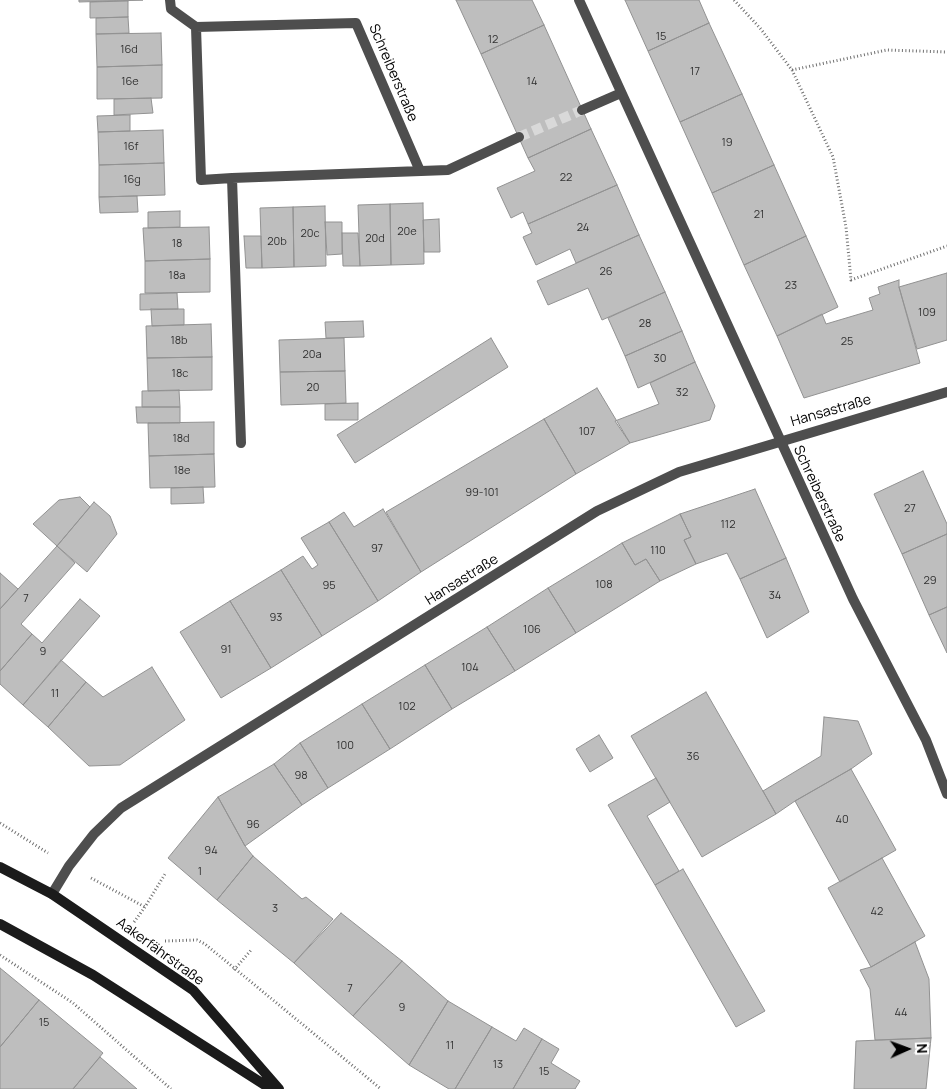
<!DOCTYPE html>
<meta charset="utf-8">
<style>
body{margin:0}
#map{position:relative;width:947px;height:1089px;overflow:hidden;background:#fff;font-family:Manrope,sans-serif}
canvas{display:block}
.north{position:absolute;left:882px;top:1024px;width:50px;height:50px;-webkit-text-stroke:4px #fff;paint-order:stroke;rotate:88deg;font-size:14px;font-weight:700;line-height:20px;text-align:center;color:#000}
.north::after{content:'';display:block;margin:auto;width:18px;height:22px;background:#000;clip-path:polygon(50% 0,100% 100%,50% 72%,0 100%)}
</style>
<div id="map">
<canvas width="947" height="1089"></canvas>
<div class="north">N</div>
</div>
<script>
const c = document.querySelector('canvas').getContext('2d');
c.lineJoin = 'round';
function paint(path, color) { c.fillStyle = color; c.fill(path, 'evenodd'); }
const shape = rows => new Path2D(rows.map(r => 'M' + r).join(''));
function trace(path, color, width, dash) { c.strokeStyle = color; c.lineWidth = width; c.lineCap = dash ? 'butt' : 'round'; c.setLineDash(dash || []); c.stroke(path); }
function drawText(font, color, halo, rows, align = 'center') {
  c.font = font + ' Manrope,sans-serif'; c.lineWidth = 4.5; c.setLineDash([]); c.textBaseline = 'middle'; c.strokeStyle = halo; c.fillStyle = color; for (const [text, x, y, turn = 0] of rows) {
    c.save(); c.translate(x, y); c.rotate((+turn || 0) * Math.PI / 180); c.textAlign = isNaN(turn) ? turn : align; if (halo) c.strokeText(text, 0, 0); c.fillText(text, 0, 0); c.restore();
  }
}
const building = shape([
 [79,0,143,0,79,2,79,0],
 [456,0,532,0,544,25,481,54,456,0],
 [625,0,699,0,709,23,648,51,625,0],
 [128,1,128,17,90,18,90,2,128,1],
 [128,17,129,33,96,34,96,18,128,17],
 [709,23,742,94,680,122,648,51,709,23],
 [544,25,591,129,528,158,481,54,544,25],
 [161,33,162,65,97,67,96,34,161,33],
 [162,65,162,98,97,99,97,67,162,65],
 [742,94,774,165,712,193,680,122,742,94],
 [151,98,153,113,114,115,114,99,151,98],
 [130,115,130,131,98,132,97,116,130,115],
 [591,129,617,185,528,224,523,212,511,218,497,188,535,171,528,158,591,129],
 [163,130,164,163,99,165,98,132,163,130],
 [164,163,165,195,99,197,99,165,164,163],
 [774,165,806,236,744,265,712,193,774,165],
 [617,185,639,235,576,263,570,249,536,265,523,237,532,233,528,224,617,185],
 [137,196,138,212,100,213,99,197,137,196],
 [423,203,424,264,391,265,390,204,423,203],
 [390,204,391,265,360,266,358,205,390,204],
 [325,206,326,266,294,267,293,207,325,206],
 [293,207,294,267,262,268,260,208,293,207],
 [180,211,180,227,148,228,148,212,180,211],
 [439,219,440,252,424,252,423,220,439,219],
 [325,222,342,222,342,254,327,255,325,222],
 [209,227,210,259,145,261,143,228,209,227],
 [342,233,358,233,360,266,343,266,342,233],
 [639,235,665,292,602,320,588,288,548,305,537,281,639,235],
 [244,236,261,236,262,268,246,268,244,236],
 [806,236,838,307,777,336,744,265,806,236],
 [210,259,210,292,145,293,145,261,210,259],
 [947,273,947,340,917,349,899,287,947,273],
 [899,280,899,287,920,363,804,398,777,336,822,314,826,324,873,310,869,298,880,294,878,287,899,280],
 [665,292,682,331,625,356,608,318,665,292],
 [177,293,178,309,140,310,140,294,177,293],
 [151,309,184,309,184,325,152,326,151,309],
 [363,321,364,337,326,338,325,322,363,321],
 [211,324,212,357,147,358,146,326,211,324],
 [682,331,695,362,638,388,625,356,682,331],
 [344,338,345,371,280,372,279,340,344,338],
 [491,338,508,367,355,463,337,435,491,338],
 [212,357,212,390,148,391,147,358,212,357],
 [695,362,715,406,710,420,630,443,615,421,659,404,650,383,695,362],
 [345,371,346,403,281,405,280,372,345,371],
 [597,388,630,443,576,474,544,419,597,388],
 [179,390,180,407,142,407,142,391,179,390],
 [358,403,358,420,325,420,325,404,358,403],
 [136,407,180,407,180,423,137,423,136,407],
 [544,419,576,474,421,572,386,512,544,419],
 [214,422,214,454,149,456,148,423,214,422],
 [214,454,215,487,150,488,149,456,214,454],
 [923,471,947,524,947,534,902,554,874,494,923,471],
 [203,487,204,503,171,504,171,488,203,487],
 [755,489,786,558,740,579,727,553,696,564,684,540,691,537,680,514,755,489],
 [80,497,90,507,57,546,33,524,59,500,80,497],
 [94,502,110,516,117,534,87,572,57,546,94,502],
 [383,509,421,572,378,601,329,522,344,512,354,527,383,509],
 [680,514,691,537,684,540,696,564,660,581,646,559,635,565,622,543,680,514],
 [329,522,378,601,322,636,281,570,303,556,312,569,318,565,301,538,329,522],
 [947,534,947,607,929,615,902,554,947,534],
 [622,543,635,565,646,559,660,581,576,633,548,588,622,543],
 [57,546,75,563,21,624,32,634,0,671,0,609,57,546],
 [786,558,809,612,767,638,740,579,786,558],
 [281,570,322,636,271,668,230,601,281,570],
 [0,573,18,589,0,609,0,573],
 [548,588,576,633,515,671,487,627,548,588],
 [80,599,100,616,23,705,0,684,0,671,32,634,42,643,80,599],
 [230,601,271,668,221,698,180,632,230,601],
 [947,607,947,653,929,615,947,607],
 [487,627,515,671,452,709,425,665,487,627],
 [61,660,86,682,48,727,23,705,61,660],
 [425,665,452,709,390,749,362,704,425,665],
 [152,667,185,720,120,765,89,766,48,727,86,682,103,697,152,667],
 [706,692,776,814,702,857,631,736,706,692],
 [362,704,390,749,328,788,300,743,362,704],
 [824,717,858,721,872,754,851,769,795,801,776,814,763,791,821,756,824,717],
 [599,735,613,758,590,772,576,749,599,735],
 [300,743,328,788,302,805,274,764,300,743],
 [274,764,302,805,245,846,218,797,274,764],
 [851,769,896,850,840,882,795,801,851,769],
 [656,778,670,802,647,816,679,871,655,885,608,805,656,778],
 [218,797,245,846,253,856,217,900,168,858,218,797],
 [253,856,302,899,306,897,333,919,294,963,217,900,253,856],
 [882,858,925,936,871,967,828,888,882,858],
 [683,869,765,1011,736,1027,655,885,683,869],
 [341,913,402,961,353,1016,294,963,341,913],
 [915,942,929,979,931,1038,875,1040,870,989,860,970,871,967,915,942],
 [402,961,448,1001,409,1065,353,1016,402,961],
 [0,968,39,1000,0,1047,0,968],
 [39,1000,103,1053,73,1089,0,1089,0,1047,39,1000],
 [448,1001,492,1027,455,1089,449,1089,409,1065,448,1001],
 [492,1027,516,1041,524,1028,542,1039,513,1089,455,1089,492,1027],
 [931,1038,926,1089,854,1089,856,1041,931,1038],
 [542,1039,559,1049,551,1063,580,1081,575,1089,513,1089,542,1039],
 [100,1057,137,1089,73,1089,100,1057]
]);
paint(building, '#bebebe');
trace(building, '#929292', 1);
trace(shape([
 [519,137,582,110]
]), '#d9d9d9', 10, [10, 5]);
trace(shape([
 [734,0,760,28,792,70,833,157,846,227,851,280,947,246],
 [792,70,887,50,947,52],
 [0,823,48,853],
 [91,878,145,907],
 [134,922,145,907,165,874],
 [165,941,197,940,205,944,381,1089],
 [0,955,73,1003,171,1089],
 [234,970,252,949]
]), '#707070', 3, [1, 2.5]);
trace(shape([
 [170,0,171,9,196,27,356,23,420,171],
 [579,0,853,599,926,740,947,794],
 [196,27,201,180,232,178],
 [582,110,621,93],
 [241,443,232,178,448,170,519,137],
 [52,894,69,866,94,834,121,808,597,511,679,472,947,392]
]), '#4e4e4e', 10);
trace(shape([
 [0,867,52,894,193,990,279,1089],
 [0,924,93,975,271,1089]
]), '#1b1b1b', 10);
drawText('11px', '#303030', null, [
 ["15",661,37],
 ["12",493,40],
 ["16d",129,50],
 ["17",695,72],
 ["16e",130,82],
 ["14",532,82],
 ["19",727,143],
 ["16f",131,147],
 ["22",566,178],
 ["16g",132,180],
 ["21",759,215],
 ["24",583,228],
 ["20e",407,232],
 ["20c",310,234],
 ["20d",375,239],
 ["20b",277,242],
 ["18",177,244],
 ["26",606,272],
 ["18a",177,276],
 ["23",791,286],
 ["109",927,313],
 ["28",645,324],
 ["18b",179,341],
 ["25",847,342],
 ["20a",312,355],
 ["30",660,359],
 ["18c",180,374],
 ["20",313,388],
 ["32",682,393],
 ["107",587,432],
 ["18d",181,439],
 ["18e",182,471],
 ["99-101",482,493],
 ["27",910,509],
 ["112",728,525],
 ["97",377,549],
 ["110",658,551],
 ["29",930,581],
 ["108",604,585],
 ["95",329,586],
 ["34",775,596],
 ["7",26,599],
 ["93",276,618],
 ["106",532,630],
 ["91",226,650],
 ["9",43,652],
 ["104",470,668],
 ["11",55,694],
 ["102",407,707],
 ["100",345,746],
 ["36",693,757],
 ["98",301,776],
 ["40",842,820],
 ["96",253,825],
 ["94",211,851],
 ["1",200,872],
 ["3",275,909],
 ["42",877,912],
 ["7",350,989],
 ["9",402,1008],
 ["44",901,1013],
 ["15",44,1023],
 ["11",450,1046],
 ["13",498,1065],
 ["15",544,1072]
]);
drawText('14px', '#000', '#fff', [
 ["Schreiberstraße",393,73,67],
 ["Hansastraße",831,411,-16],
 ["Schreiberstraße",819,494,65],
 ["Hansastraße",462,580,-32],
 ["Aakerfährstraße",160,952,36]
]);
</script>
